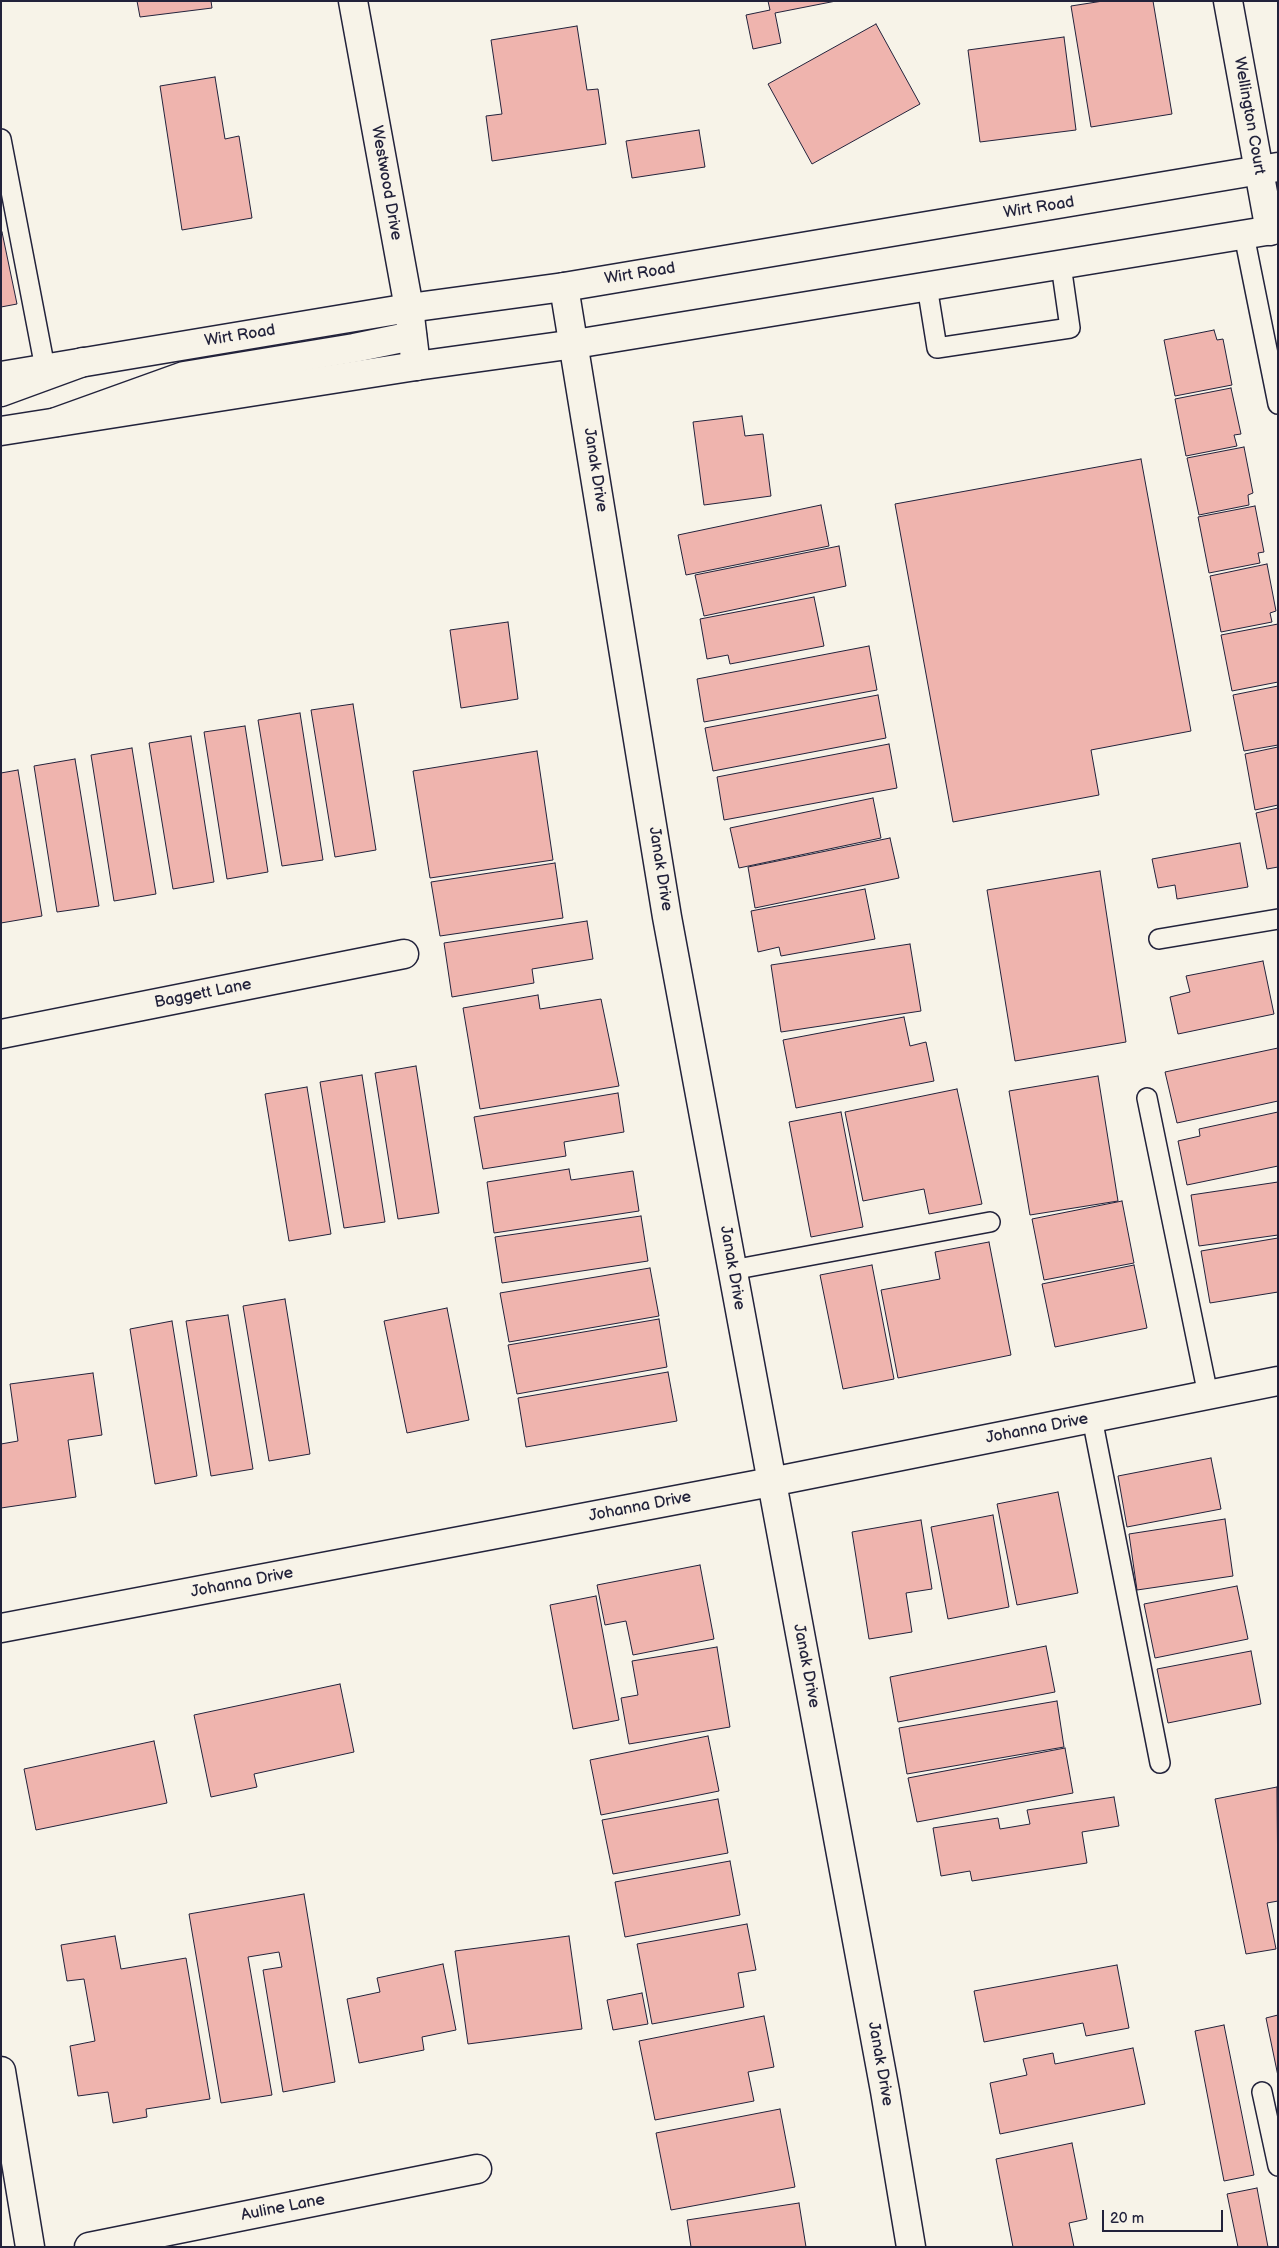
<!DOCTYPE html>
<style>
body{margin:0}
#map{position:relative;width:1279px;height:2248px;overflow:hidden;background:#f7f3e8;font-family:"Balsamiq Sans",sans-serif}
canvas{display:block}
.frame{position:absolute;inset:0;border:2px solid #22223b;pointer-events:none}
.scale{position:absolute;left:1102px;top:2210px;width:121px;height:22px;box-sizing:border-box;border:2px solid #22223b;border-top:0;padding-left:6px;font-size:15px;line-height:18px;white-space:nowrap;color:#22223b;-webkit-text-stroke:4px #f7f3e8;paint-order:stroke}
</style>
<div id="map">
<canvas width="1279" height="2248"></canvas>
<div class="frame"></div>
<div class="scale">20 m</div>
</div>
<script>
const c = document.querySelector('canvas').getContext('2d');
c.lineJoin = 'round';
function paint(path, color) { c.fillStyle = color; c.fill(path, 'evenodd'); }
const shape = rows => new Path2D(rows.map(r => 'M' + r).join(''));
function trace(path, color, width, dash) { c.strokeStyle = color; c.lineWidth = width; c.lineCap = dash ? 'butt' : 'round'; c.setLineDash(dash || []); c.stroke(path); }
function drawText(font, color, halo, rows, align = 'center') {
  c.font = font + ' "Balsamiq Sans",sans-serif'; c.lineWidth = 5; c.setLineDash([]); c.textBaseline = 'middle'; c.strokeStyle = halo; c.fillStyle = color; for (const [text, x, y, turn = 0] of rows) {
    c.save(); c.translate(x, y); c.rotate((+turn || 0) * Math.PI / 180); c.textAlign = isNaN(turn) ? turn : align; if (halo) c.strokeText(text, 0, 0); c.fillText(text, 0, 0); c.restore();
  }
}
const building = shape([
 [137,1,211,1,212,8,140,17,137,1],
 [768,1,836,1,775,13,781,43,753,49,746,15,770,10,768,1],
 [1103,1,1153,1,1172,114,1091,127,1071,6,1103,1],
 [876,24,920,104,812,164,768,84,876,24],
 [577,26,587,90,598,89,606,144,492,161,486,116,502,114,491,40,577,26],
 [1064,37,1076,130,980,142,968,50,1064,37],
 [215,77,225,139,239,136,252,218,182,230,160,86,215,77],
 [699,130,705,167,632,178,626,141,699,130],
 [2,232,17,304,1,307,1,232,2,232],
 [1214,330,1217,340,1223,339,1232,385,1175,396,1164,340,1214,330],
 [1231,388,1241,434,1234,435,1237,446,1186,456,1175,399,1231,388],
 [742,416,745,436,763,434,771,496,704,505,693,422,742,416],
 [1244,447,1253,493,1248,495,1249,505,1199,515,1187,458,1244,447],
 [1141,459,1191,731,1091,750,1099,795,953,822,895,504,1141,459],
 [821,505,829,546,686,575,678,535,821,505],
 [1255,506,1264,552,1258,553,1260,563,1209,573,1198,517,1255,506],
 [839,546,846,586,704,616,695,575,839,546],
 [1267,564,1276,611,1270,613,1272,622,1221,632,1210,576,1267,564],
 [814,597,824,646,730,664,728,655,707,659,700,619,814,597],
 [508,622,518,699,461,708,450,630,508,622],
 [1278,624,1278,682,1232,691,1221,635,1278,624],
 [869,646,877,690,704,722,697,679,869,646],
 [1278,686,1278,745,1244,751,1233,695,1278,686],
 [878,695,886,738,713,771,705,728,878,695],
 [353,704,376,850,335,857,311,710,353,704],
 [300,713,323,860,282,866,258,720,300,713],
 [245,726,268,872,227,879,204,732,245,726],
 [191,736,214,882,173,889,149,743,191,736],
 [889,744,897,788,724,820,717,777,889,744],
 [1278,747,1278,805,1255,810,1245,754,1278,747],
 [132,748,156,894,114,901,91,755,132,748],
 [537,751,553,860,430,878,413,771,537,751],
 [75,759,99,906,57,912,34,766,75,759],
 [18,770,42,916,1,923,1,773,18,770],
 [873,798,881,838,739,868,730,828,873,798],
 [1278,808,1278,867,1267,869,1256,813,1278,808],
 [890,838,899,878,755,908,748,867,890,838],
 [1240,843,1248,887,1177,899,1175,885,1158,888,1152,859,1240,843],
 [555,863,563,918,440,936,431,882,555,863],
 [1100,871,1126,1042,1015,1061,987,890,1100,871],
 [865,889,875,939,781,956,779,947,758,952,751,911,865,889],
 [587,921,593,959,532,969,534,983,452,997,444,943,587,921],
 [910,944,921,1011,781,1032,771,965,910,944],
 [1263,961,1274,1014,1178,1034,1170,997,1190,992,1186,976,1263,961],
 [538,995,540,1009,601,999,619,1086,480,1109,463,1008,538,995],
 [904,1017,910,1046,926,1042,934,1081,796,1108,783,1040,904,1017],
 [1278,1048,1278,1101,1177,1123,1165,1072,1278,1048],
 [416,1066,439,1213,398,1219,375,1073,416,1066],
 [362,1075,385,1222,344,1228,320,1082,362,1075],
 [1098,1076,1118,1201,1030,1215,1009,1091,1098,1076],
 [307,1087,331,1234,289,1241,265,1094,307,1087],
 [957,1089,982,1204,929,1214,924,1189,863,1201,845,1112,957,1089],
 [618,1093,624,1132,564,1142,566,1156,483,1169,474,1117,618,1093],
 [841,1112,863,1227,811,1237,789,1122,841,1112],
 [1278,1112,1278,1166,1187,1185,1178,1141,1200,1136,1199,1129,1278,1112],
 [569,1169,571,1180,633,1171,639,1211,494,1233,487,1182,569,1169],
 [1278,1182,1278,1235,1199,1246,1191,1195,1278,1182],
 [1122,1201,1134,1263,1044,1280,1032,1219,1122,1201],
 [641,1216,648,1261,502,1283,495,1237,641,1216],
 [1278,1238,1278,1292,1210,1303,1201,1251,1278,1238],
 [989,1242,1011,1355,898,1378,881,1290,940,1279,935,1252,989,1242],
 [872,1265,894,1379,843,1389,820,1275,872,1265],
 [1134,1265,1147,1328,1055,1347,1042,1284,1134,1265],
 [650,1268,659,1316,509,1342,500,1293,650,1268],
 [285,1299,310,1454,269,1461,243,1306,285,1299],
 [447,1308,469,1420,407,1433,384,1321,447,1308],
 [228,1315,253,1469,211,1476,186,1321,228,1315],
 [659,1319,667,1367,517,1394,508,1345,659,1319],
 [172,1321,197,1476,155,1484,130,1329,172,1321],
 [668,1372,677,1421,526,1447,518,1398,668,1372],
 [93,1373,102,1435,68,1440,76,1497,1,1508,1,1444,18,1441,10,1384,93,1373],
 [1211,1458,1221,1509,1127,1527,1118,1476,1211,1458],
 [1058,1492,1078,1593,1017,1605,997,1504,1058,1492],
 [993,1515,1009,1607,948,1619,931,1527,993,1515],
 [1225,1519,1233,1576,1137,1590,1129,1534,1225,1519],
 [921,1520,932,1589,906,1593,912,1632,869,1639,852,1532,921,1520],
 [700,1565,714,1639,633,1655,626,1621,605,1625,597,1585,700,1565],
 [1237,1586,1248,1639,1155,1658,1144,1604,1237,1586],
 [596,1596,619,1720,573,1729,550,1605,596,1596],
 [1046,1646,1055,1692,898,1722,890,1677,1046,1646],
 [717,1647,730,1727,629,1744,621,1698,638,1695,632,1661,717,1647],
 [1251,1651,1261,1704,1168,1723,1157,1669,1251,1651],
 [340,1684,354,1752,254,1774,257,1787,211,1797,194,1715,340,1684],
 [1057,1701,1064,1747,907,1774,899,1728,1057,1701],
 [708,1736,719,1791,601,1815,590,1760,708,1736],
 [154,1741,167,1803,36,1830,24,1769,154,1741],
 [1065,1748,1073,1793,917,1822,908,1778,1065,1748],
 [1277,1787,1278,1901,1267,1903,1276,1949,1246,1954,1215,1799,1277,1787],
 [1114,1797,1119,1826,1082,1832,1087,1863,972,1881,970,1871,941,1876,933,1828,998,1818,1000,1829,1030,1824,1027,1810,1114,1797],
 [718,1799,728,1853,613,1874,602,1820,718,1799],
 [730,1861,740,1915,625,1937,615,1882,730,1861],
 [304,1894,335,2082,283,2092,263,1970,282,1967,279,1952,248,1957,272,2095,221,2103,189,1914,304,1894],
 [747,1924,756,1970,738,1973,744,2007,652,2024,637,1944,747,1924],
 [115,1936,121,1969,186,1958,210,2099,146,2109,147,2117,113,2123,108,2092,78,2096,70,2046,95,2041,84,1979,67,1981,61,1945,115,1936],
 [569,1936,582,2029,468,2044,455,1951,569,1936],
 [443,1964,456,2030,422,2037,424,2050,359,2063,347,1999,380,1992,377,1978,443,1964],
 [1117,1965,1129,2028,1086,2036,1083,2023,984,2042,974,1991,1117,1965],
 [642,1993,648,2024,613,2030,607,2000,642,1993],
 [1278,2015,1278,2076,1266,2018,1278,2015],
 [764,2016,774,2067,748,2072,754,2101,655,2120,639,2041,764,2016],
 [1224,2025,1254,2175,1224,2181,1195,2031,1224,2025],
 [1133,2048,1145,2104,1000,2134,990,2083,1027,2075,1023,2059,1053,2053,1055,2064,1133,2048],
 [780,2109,795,2187,671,2210,656,2133,780,2109],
 [1072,2143,1087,2219,1069,2223,1074,2247,1013,2247,996,2159,1072,2143],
 [1257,2188,1268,2247,1238,2247,1227,2194,1257,2188],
 [799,2203,806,2247,691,2247,687,2220,799,2203]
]);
paint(building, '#efb4ae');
trace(building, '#22223b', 1);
const lane = shape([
 [1,139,45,368],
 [1244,235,1278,404],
 [927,286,937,348,1070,328,1061,265],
 [1159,939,1278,919],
 [1147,1098,1208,1395],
 [732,1270,990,1222],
 [1092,1418,1160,1763],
 [1262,2092,1278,2166]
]);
const street = shape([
 [353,1,409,308,416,366],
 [1228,1,1270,231],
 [564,287,667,917,885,2091,911,2247],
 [1,1034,404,954],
 [1,1628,771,1482,1278,1381],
 [1,2071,30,2247],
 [89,2247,477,2169]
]);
const secondary = shape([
 [1,376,409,308,564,287,1278,167],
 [1,431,416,366,575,344,1278,229]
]);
const primary = shape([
 [1,392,83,362],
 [56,422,184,376,354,348,412,336]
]);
trace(lane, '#22223b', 22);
trace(street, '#22223b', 31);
trace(secondary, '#22223b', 31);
trace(primary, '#22223b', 31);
trace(lane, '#f7f3e8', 19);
trace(street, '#f7f3e8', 28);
trace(secondary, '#f7f3e8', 28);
trace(primary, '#f7f3e8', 28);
drawText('16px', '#22223b', '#f7f3e8', [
 ["Wellington Court",1249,116,80],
 ["Westwood Drive",386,183,80],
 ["Wirt Road",1039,208,-9],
 ["Wirt Road",640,274,-9],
 ["Wirt Road",240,336,-9],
 ["Janak Drive",595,470,81],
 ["Janak Drive",660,869,81],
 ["Baggett Lane",203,994,-11],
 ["Janak Drive",732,1268,80],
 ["Johanna Drive",1037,1429,-11],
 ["Johanna Drive",640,1507,-11],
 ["Johanna Drive",242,1583,-11],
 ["Janak Drive",806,1666,79],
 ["Janak Drive",880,2064,80],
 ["Auline Lane",283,2208,-11]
]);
</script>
